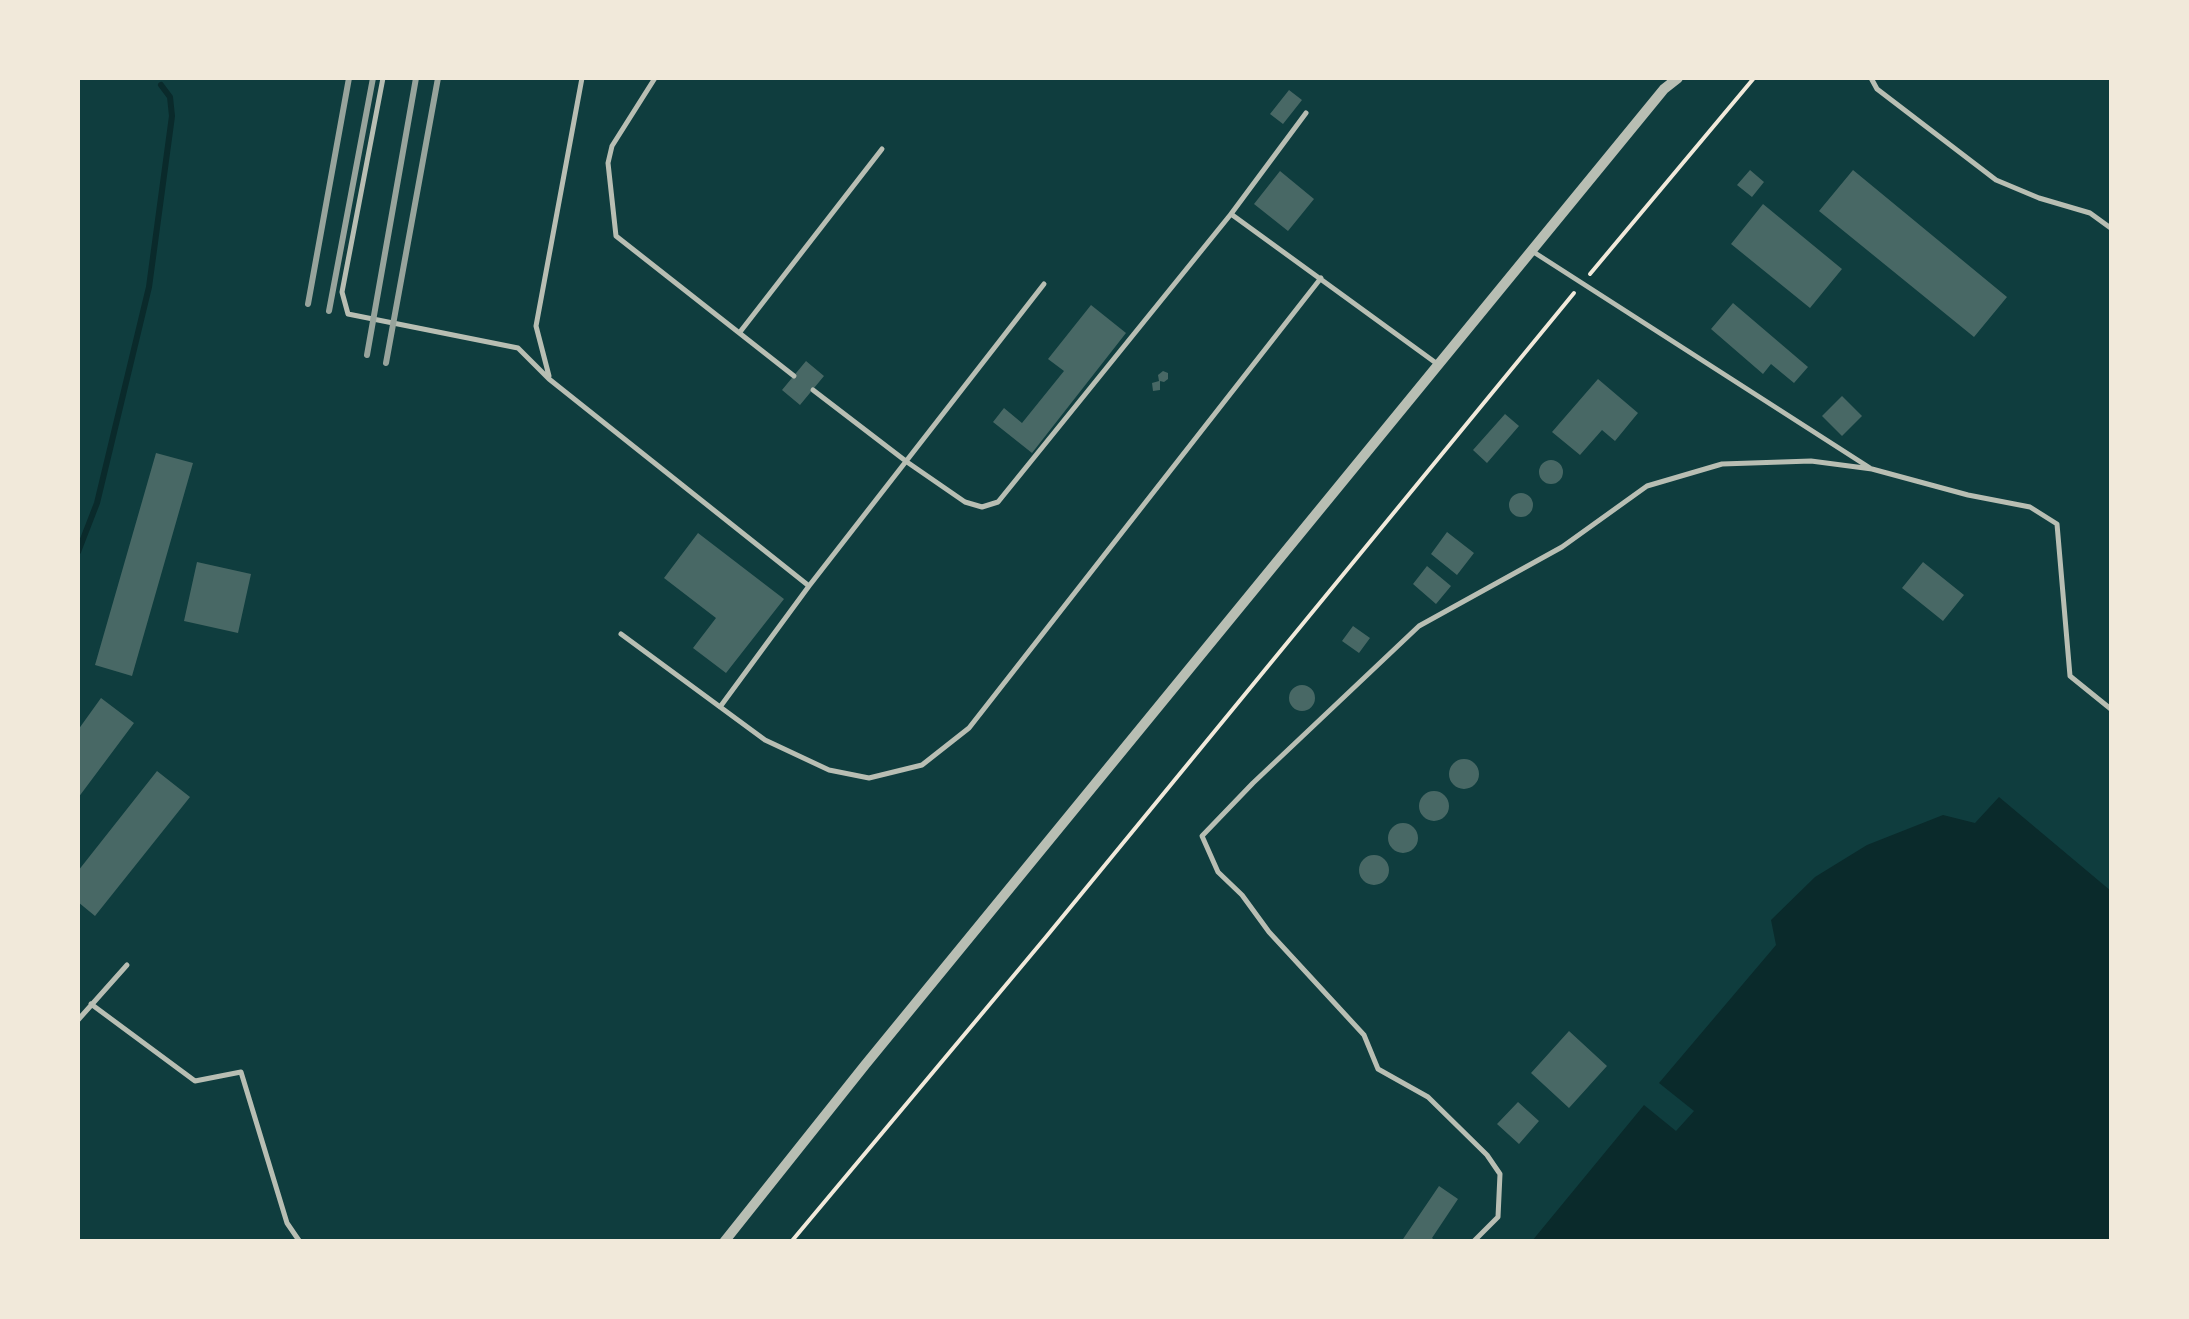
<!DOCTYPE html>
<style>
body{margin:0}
#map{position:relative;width:2189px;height:1319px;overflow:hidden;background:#0f3d3e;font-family:"Roboto Condensed",sans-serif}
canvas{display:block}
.frame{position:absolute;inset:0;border:80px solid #f1e9da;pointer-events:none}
</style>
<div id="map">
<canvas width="2189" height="1319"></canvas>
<div class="frame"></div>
</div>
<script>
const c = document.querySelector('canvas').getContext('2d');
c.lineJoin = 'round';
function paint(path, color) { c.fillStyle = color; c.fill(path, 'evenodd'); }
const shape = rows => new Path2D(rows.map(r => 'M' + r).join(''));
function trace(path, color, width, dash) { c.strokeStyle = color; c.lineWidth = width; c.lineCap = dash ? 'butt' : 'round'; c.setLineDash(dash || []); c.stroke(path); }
paint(shape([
 [1999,797,2111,891,2111,1241,1532,1241,1644,1105,1676,1131,1694,1111,1659,1083,1776,945,1771,920,1815,877,1867,845,1943,815,1975,823]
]), '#0a2a2b');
trace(shape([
 [78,552,97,503,149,287,172,116,170,97,161,85]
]), '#0a2a2b', 6);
paint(shape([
 [1289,90,1302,100,1283,124,1270,114],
 [1750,170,1764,182,1752,197,1737,185],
 [1853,170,2007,297,1974,337,1819,211],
 [1280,171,1314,199,1288,231,1254,204],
 [1763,204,1842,269,1810,308,1731,244],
 [1733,303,1808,367,1794,383,1771,364,1763,374,1711,329],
 [1091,305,1126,333,1032,453,993,422,1004,408,1022,423,1064,371,1048,359],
 [806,361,824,376,800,405,782,390],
 [1163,371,1168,373,1168,379,1164,382,1160,381,1160,390,1153,391,1152,383,1159,381,1158,375],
 [1598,379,1638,413,1615,441,1602,430,1580,455,1552,432],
 [1842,396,1862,416,1842,436,1822,416],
 [1505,414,1519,426,1487,463,1473,450],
 [156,453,193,463,132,676,95,665],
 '1539 472a12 12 0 1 1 24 0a12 12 0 1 1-24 0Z',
 '1509 505a12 12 0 1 1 24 0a12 12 0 1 1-24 0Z',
 [1447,532,1474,553,1457,575,1431,554],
 [698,533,784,599,726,673,693,648,716,618,664,578],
 [197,562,251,574,238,633,184,621],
 [1923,562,1964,595,1943,621,1902,588],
 [1427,566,1451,586,1436,604,1413,584],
 [1353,626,1370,638,1359,653,1342,641],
 '1289 698a13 13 0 1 1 26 0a13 13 0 1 1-26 0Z',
 [101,698,134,723,78,798,78,730],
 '1449 774a15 15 0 1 1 30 0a15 15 0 1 1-30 0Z',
 [157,771,190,797,95,916,78,902,78,871],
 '1419 806a15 15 0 1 1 30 0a15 15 0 1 1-30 0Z',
 '1388 838a15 15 0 1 1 30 0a15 15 0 1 1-30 0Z',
 '1359 870a15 15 0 1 1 30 0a15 15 0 1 1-30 0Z',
 [1569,1031,1607,1066,1569,1108,1531,1073],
 [1518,1102,1539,1121,1519,1144,1497,1124],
 [1439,1186,1458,1199,1432,1238,1437,1242,1401,1242]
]), '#486865');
trace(shape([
 [1590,274,1754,78],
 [791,1242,1046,937,1574,293]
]), '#f1e9da', 4);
trace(shape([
 [383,78,342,292,348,314,518,348,549,379,809,586],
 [655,78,612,146,608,163,616,236,794,376],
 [1871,78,1877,89,1996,180,2039,198,2090,213,2112,229],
 [1231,214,1306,113],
 [1532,251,1870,468],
 [740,332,882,149],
 [549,376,536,326,582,78],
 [813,390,907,462,965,502,982,507,998,502,1231,214,1436,363],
 [621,634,765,740,829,770,869,778,922,765,969,728,1321,278],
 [720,707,809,586,1044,284],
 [91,1004,195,1081,241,1072,287,1223,300,1242],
 [78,1020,127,965],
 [1473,1242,1498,1217,1500,1174,1487,1155,1428,1097,1378,1069,1364,1035,1269,932,1242,895,1218,872,1202,836,1253,783,1419,626,1562,547,1647,486,1722,464,1811,461,1872,469,1968,495,2030,507,2057,524,2070,676,2112,710]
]), '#b8beb3', 5);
trace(shape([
 [724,1242,865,1065,1438,365,1664,89,1678,78]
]), '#b8beb3', 10);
trace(shape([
 [308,304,349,78],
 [329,311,373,78],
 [367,355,416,78],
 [386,363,438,78]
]), '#97a49c', 6);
</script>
